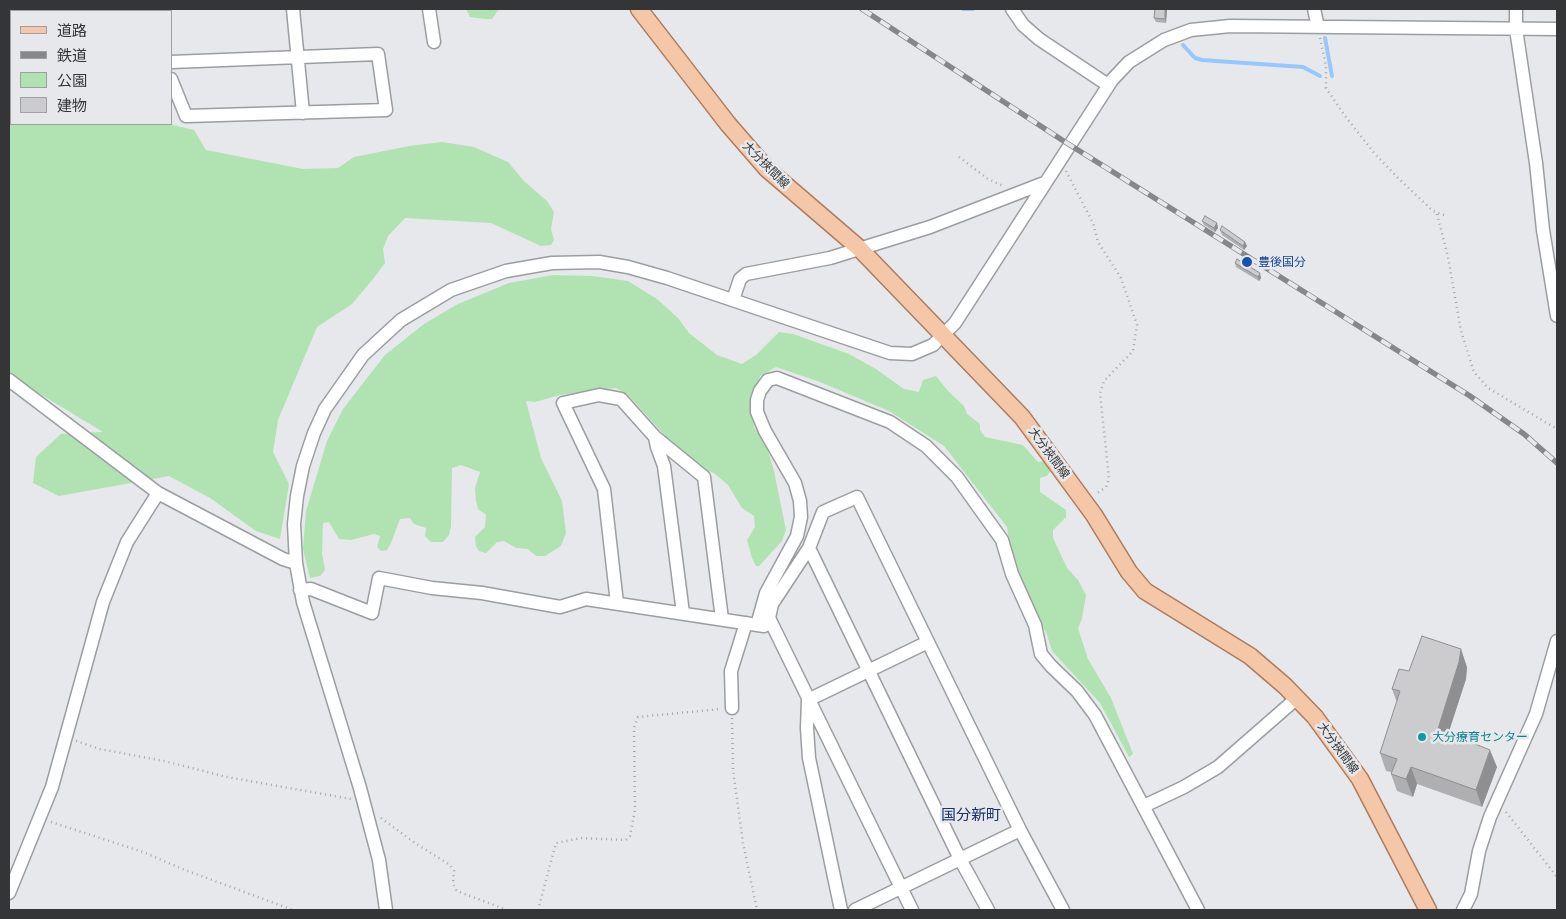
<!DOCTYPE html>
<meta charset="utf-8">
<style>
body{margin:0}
#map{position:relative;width:1566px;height:919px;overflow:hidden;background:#e6e8eb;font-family:"Golos Text","Noto Sans JP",sans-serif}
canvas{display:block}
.frame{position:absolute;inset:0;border:10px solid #343536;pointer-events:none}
.legend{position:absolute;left:10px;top:10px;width:162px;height:115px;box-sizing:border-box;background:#e6e8eb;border:1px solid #9fa0a3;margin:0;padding:6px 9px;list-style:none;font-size:15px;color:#343536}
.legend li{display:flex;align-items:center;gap:10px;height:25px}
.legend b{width:25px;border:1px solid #9fa0a3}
</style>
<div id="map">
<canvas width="1566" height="919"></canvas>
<div class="frame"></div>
<ul class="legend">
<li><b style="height:6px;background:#f5c7a9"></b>道路</li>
<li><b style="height:6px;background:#868789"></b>鉄道</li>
<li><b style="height:14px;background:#b0e3b1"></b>公園</li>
<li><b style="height:14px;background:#cccccf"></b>建物</li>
</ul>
</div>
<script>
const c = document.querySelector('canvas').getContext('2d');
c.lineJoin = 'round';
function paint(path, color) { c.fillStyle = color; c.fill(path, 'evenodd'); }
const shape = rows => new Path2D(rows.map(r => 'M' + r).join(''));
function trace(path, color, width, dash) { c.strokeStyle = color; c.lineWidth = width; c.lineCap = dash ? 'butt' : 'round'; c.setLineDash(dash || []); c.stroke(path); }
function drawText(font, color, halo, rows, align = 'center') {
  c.font = font + ' "Golos Text","Noto Sans JP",sans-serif'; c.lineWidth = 5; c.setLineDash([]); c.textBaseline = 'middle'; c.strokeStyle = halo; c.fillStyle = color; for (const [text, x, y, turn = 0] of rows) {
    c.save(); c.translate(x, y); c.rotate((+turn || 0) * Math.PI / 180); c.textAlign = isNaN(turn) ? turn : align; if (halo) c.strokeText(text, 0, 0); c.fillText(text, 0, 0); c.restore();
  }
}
paint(shape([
 [466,9,499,9,492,19,485,19,470,17],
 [9,59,11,59,11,124,168,124,194,130,206,150,303,169,338,168,354,157,409,146,442,142,474,147,508,162,524,181,547,201,554,212,551,229,554,240,551,245,541,246,491,223,405,218,388,236,383,249,385,263,373,279,352,304,317,327,278,420,273,452,289,484,280,539,256,531,210,498,169,476,59,496,33,483,36,457,61,434,103,432,9,375],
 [553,275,593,276,628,281,657,299,678,318,689,333,717,355,742,364,756,355,779,332,793,334,849,354,876,369,904,389,919,392,923,380,936,376,948,391,964,406,967,414,980,424,980,430,985,437,1023,445,1038,462,1045,461,1050,465,1051,470,1047,476,1040,478,1040,492,1066,510,1066,517,1053,530,1053,538,1067,568,1078,580,1086,595,1082,619,1078,628,1088,659,1111,698,1133,754,1129,757,1100,703,1052,651,1047,635,1025,590,1011,554,1007,527,944,446,889,411,820,382,776,367,760,376,751,409,754,427,766,444,774,471,786,530,782,541,759,566,756,566,752,558,747,540,755,527,754,516,742,508,728,485,714,473,700,468,678,450,627,394,616,388,560,395,535,402,526,401,541,458,562,501,566,533,561,546,545,556,536,556,528,549,516,548,504,541,497,542,486,553,479,551,476,546,475,537,485,527,486,515,478,509,476,501,475,488,480,472,461,465,452,468,451,526,449,535,443,542,431,542,425,536,426,528,414,524,410,518,400,519,391,543,387,550,381,551,377,547,380,536,374,534,351,540,339,539,329,522,323,523,322,553,325,570,320,576,310,578,303,549,306,511,327,441,343,409,385,355,424,324,458,304,509,283]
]), '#b0e3b1');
trace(shape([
 [963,9,973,9],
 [1325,38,1332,76],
 [1183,45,1195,58,1202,60,1303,67,1320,76]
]), '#96c7fd', 4);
const minor = shape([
 [293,9,303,113],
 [429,9,434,42],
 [1012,9,1023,25,1039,39,1108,85],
 [1314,9,1318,27],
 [1516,9,1516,29,1536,163,1543,230,1557,316],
 [171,62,378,54,386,110,186,116,171,79],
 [733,300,740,279,746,274,830,258,930,227,1044,183],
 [9,380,158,493,283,559,296,563],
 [655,437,704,477,722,619],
 [809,548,960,859,988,910],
 [300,590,311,589,372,613,379,578,432,588,482,593,560,607,586,599,764,626],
 [617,603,604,489,563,403,599,395,621,399,655,437,657,447,664,466,683,613],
 [757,625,766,593,797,536,801,517,800,501,795,483,765,431,757,412,757,400,760,391,768,380,777,378,890,422,926,446,957,477,1002,540,1012,574,1035,625,1041,654,1051,666,1077,691,1095,715,1198,910],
 [732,708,731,671,746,623],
 [1144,806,1184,787,1218,767,1297,698],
 [9,893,52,787,103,602,127,542,158,493],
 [386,910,379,860,360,788,303,602,296,563,294,524,297,496,303,466,314,433,325,409,363,355,401,320,451,290,506,271,552,263,599,262,628,267,667,278,890,353,912,354,933,345,955,323,1112,80,1129,62,1164,40,1191,30,1230,26,1557,29],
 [841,910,809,758,807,728,808,700,928,642],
 [855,910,1020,830],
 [912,910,769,618,772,604,809,548,823,512,857,497,1020,830,1063,910],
 [1463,910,1471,894,1479,851,1490,817,1536,714,1557,641]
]);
const major = shape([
 [639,9,728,124,767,169,859,248,1022,417,1094,515,1129,572,1145,591,1250,656,1285,686,1315,717,1360,779,1428,910]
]);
trace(minor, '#9b9ea0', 15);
trace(major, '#ae7c5c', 19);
trace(shape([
 [1320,38,1326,66,1326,88,1345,116,1375,154,1399,179,1433,211,1447,216],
 [959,157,988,179,1003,186],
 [1066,171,1093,223,1098,242,1121,278,1137,325,1133,351,1104,381,1100,393,1109,479,1106,487,1096,494],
 [1437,214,1448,257,1461,331,1474,372,1488,388,1557,429],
 [732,718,733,770,743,843,757,910],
 [76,741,100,749,164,761,227,777,351,799],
 [1506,812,1557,877],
 [381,818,415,843,450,865,454,871,453,884,457,891,507,910],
 [51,822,143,852,185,870,293,910],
 [538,910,556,843,581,838,626,840,630,836,635,810,634,728,638,717,720,709]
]), '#a4a6a8', 2.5, [1, 4]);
trace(minor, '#fff', 12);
trace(major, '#f5c7a9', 16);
const rail = shape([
 [862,9,1062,140,1470,396,1524,434,1557,463]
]);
trace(rail, '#868789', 5.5);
trace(rail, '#e6e8eb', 4, [11]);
paint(shape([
 [1155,9,1167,9,1166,23,1156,22,1154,18],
 [1202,221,1217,223,1218,228,1215,232,1204,225],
 [1220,230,1245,242,1247,246,1244,250,1222,235],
 [1235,263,1261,278,1259,281,1236,267],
 [1467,667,1466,679,1448,733,1497,767,1482,807,1417,784,1413,797,1397,791,1391,774,1391,772,1386,771,1380,753,1397,703,1392,689,1409,671]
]), '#afafb2');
paint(shape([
 [1165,9,1167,9,1166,23,1165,19],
 [1217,223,1218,228,1215,232,1214,228],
 [1245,242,1247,246,1244,250,1243,246],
 [1260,273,1261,278,1259,281,1258,277],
 [1461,649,1467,667,1466,679,1444,747,1438,729],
 [1490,750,1497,767,1482,807,1476,790],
 [1411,767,1417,784,1413,797,1406,779]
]), '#8f8f91');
const building = shape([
 [1155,9,1165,9,1165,19,1154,18,1155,9],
 [1205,216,1217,223,1214,228,1202,221,1205,216],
 [1222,226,1245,242,1243,246,1220,230,1222,226],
 [1237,259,1260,273,1258,277,1235,263,1237,259],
 [1422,636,1461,649,1459,662,1438,729,1490,750,1476,790,1411,767,1406,779,1391,774,1397,759,1380,753,1400,691,1392,689,1399,669,1409,671,1422,636]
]);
paint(building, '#cccccf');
trace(building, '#8f8f91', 1);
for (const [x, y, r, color] of [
 [1247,262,6,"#1a4fb4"],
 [1422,737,5,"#0f9aa8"]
]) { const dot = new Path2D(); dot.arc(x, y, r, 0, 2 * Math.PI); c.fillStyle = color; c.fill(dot); trace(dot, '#e6e8eb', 2); }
drawText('12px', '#343536', '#e6e8eb', [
 ["大分挾間線",766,165,45],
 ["大分挾間線",1049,453,54],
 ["大分挾間線",1338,748,54]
]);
drawText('12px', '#164399', '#e6e8eb', [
 ["豊後国分",1258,262]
], 'left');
drawText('12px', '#0d838f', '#e6e8eb', [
 ["大分療育センター",1432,737]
], 'left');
drawText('15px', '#173368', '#e6e8eb', [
 ["国分新町",971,815]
]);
</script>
